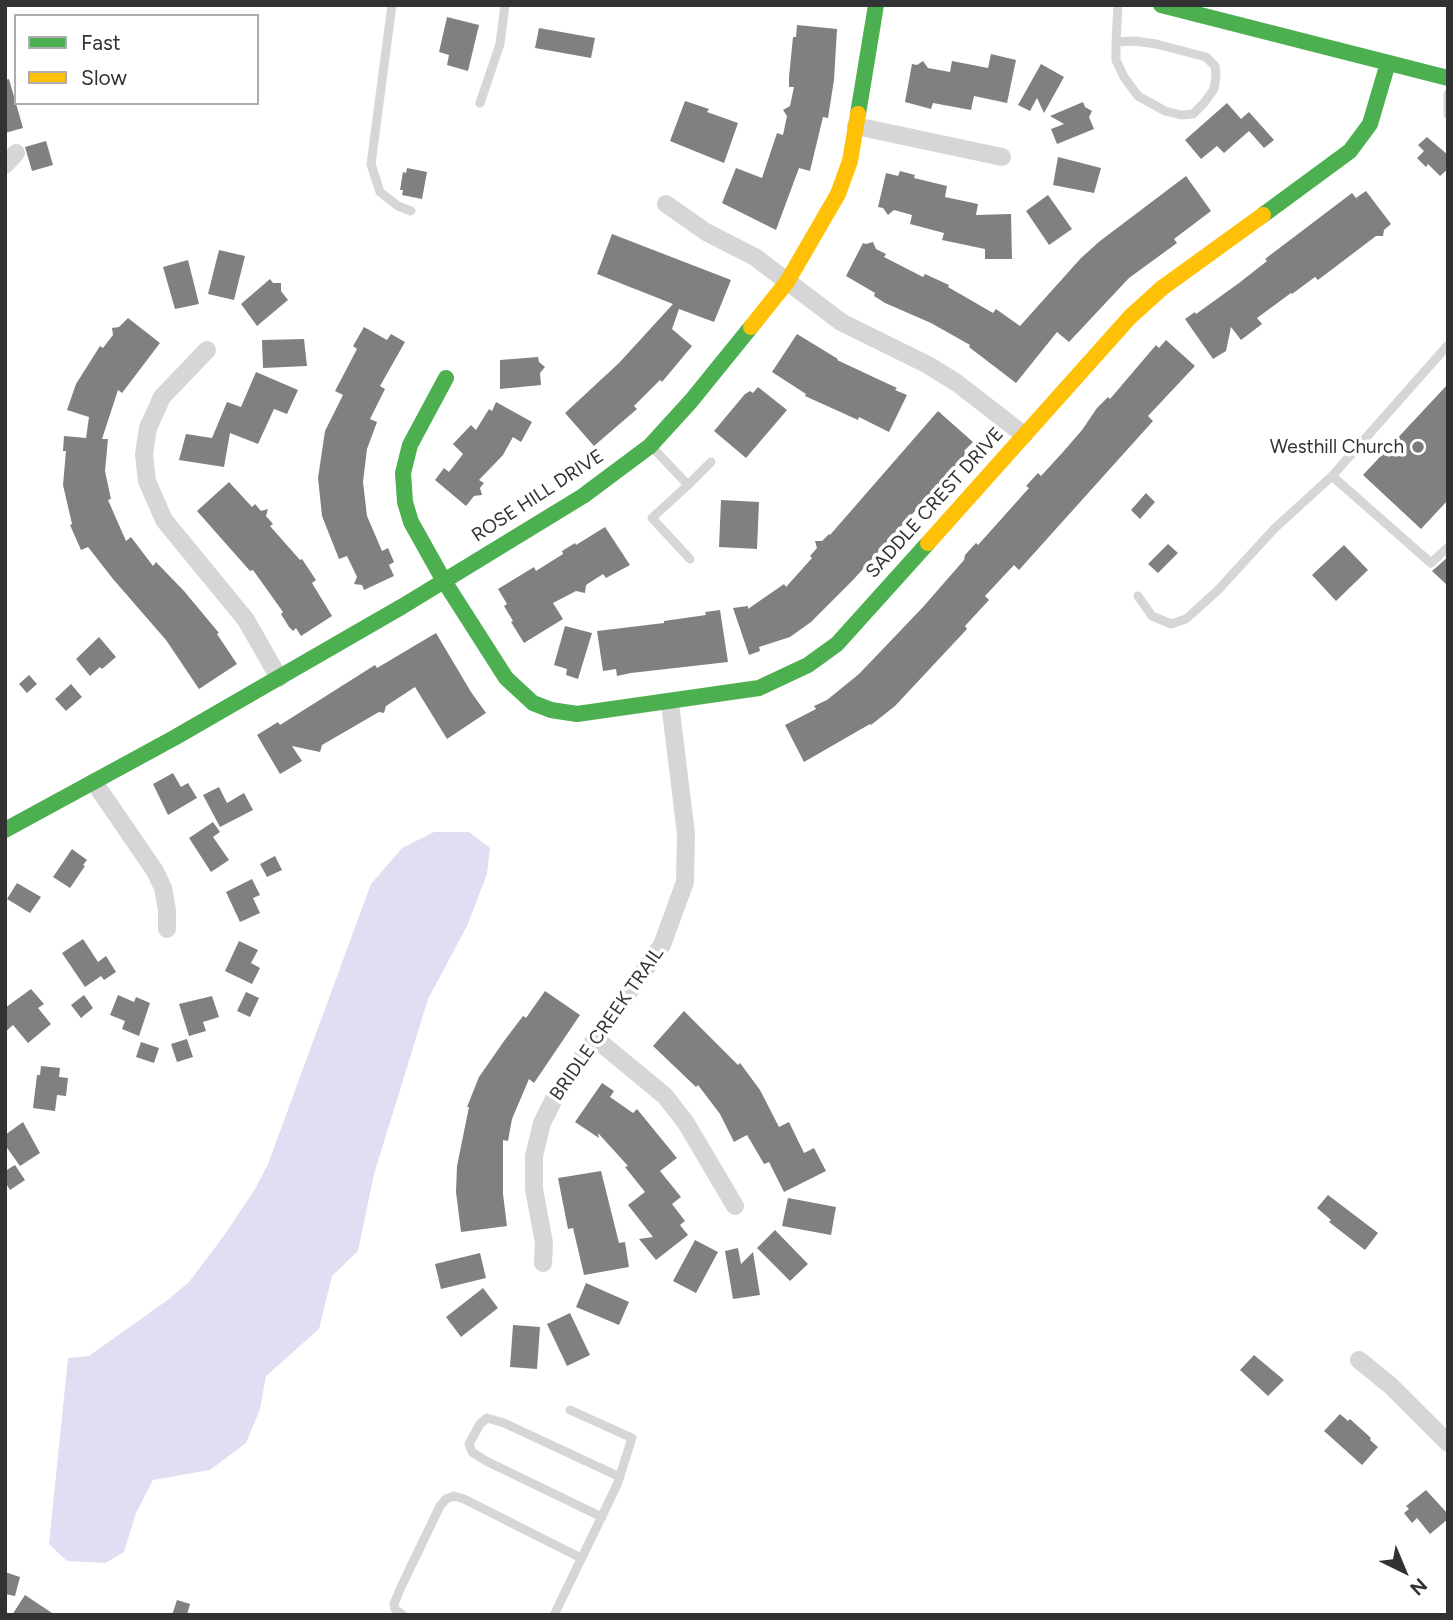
<!DOCTYPE html>
<style>
body{margin:0}
#map{position:relative;width:1453px;height:1620px;overflow:hidden;background:#fff;font-family:Figtree,sans-serif}
canvas{display:block}
.frame{position:absolute;inset:0;border:7px solid #323232;pointer-events:none}
.legend{position:absolute;left:14px;top:14px;width:245px;height:91px;box-sizing:border-box;background:#fff;border:2px solid #adadad;margin:0;padding:9px 12px;list-style:none;font-size:21px;color:#323232}
.legend li{display:flex;align-items:center;gap:14px;height:35px}
.legend b{width:35px;border:2px solid #adadad}
.north{position:absolute;left:1369px;top:1536px;width:70px;height:70px;-webkit-text-stroke:5px #fff;paint-order:stroke;rotate:137deg;font-size:19px;font-weight:700;line-height:28px;text-align:center;color:#323232}
.north::after{content:'';display:block;margin:auto;width:24px;height:32px;background:#323232;clip-path:polygon(50% 0,100% 100%,50% 72%,0 100%)}
</style>
<div id="map">
<canvas width="1453" height="1620"></canvas>
<div class="frame"></div>
<ul class="legend">
<li><b style="height:9px;background:#4caf50"></b>Fast</li>
<li><b style="height:9px;background:#ffc107"></b>Slow</li>
</ul>
<div class="north">N</div>
</div>
<script>
const c = document.querySelector('canvas').getContext('2d');
c.lineJoin = 'round';
function paint(path, color) { c.fillStyle = color; c.fill(path, 'evenodd'); }
const shape = rows => new Path2D(rows.map(r => 'M' + r).join(''));
function trace(path, color, width, dash) { c.strokeStyle = color; c.lineWidth = width; c.lineCap = dash ? 'butt' : 'round'; c.setLineDash(dash || []); c.stroke(path); }
function drawText(font, color, halo, rows, align = 'center') {
  c.font = font + ' Figtree,sans-serif'; c.lineWidth = 7; c.setLineDash([]); c.textBaseline = 'middle'; c.strokeStyle = halo; c.fillStyle = color; for (const [text, x, y, turn = 0] of rows) {
    c.save(); c.translate(x, y); c.rotate((+turn || 0) * Math.PI / 180); c.textAlign = isNaN(turn) ? turn : align; if (halo) c.strokeText(text, 0, 0); c.fillText(text, 0, 0); c.restore();
  }
}
paint(shape([
 [434,832,469,832,490,848,487,874,467,926,428,999,374,1174,358,1251,332,1276,319,1329,266,1376,260,1409,246,1443,210,1470,153,1480,136,1513,124,1552,105,1563,67,1561,49,1544,68,1358,89,1356,169,1299,189,1282,223,1237,255,1189,268,1164,371,884,402,848]
]), '#dfdef2');
paint(shape([
 [447,17,479,25,468,71,447,65,449,55,439,52],
 [797,25,837,29,834,80,828,118,823,117,810,171,799,168,776,230,722,203,736,168,762,178,777,133,783,135,787,116,783,110,790,106,794,87,789,87,789,77,793,37,796,37],
 [539,28,595,38,591,58,535,48],
 [991,54,1016,60,1007,103,974,96,971,110,933,103,931,109,905,102,912,64,917,65,923,61,928,68,950,72,952,61,988,68],
 [1041,64,1064,77,1044,113,1037,98,1030,111,1018,105],
 [9,79,23,128,5,133,5,80],
 [685,101,709,109,707,112,738,123,724,163,670,141],
 [1083,102,1085,107,1092,111,1089,117,1094,129,1057,144,1051,129,1064,124,1050,116],
 [1227,103,1241,119,1249,112,1274,140,1264,148,1249,131,1224,153,1217,146,1201,159,1185,140],
 [1427,137,1448,155,1448,169,1440,176,1428,164,1426,167,1417,158,1424,151,1418,145],
 [46,141,53,165,32,171,25,147],
 [1058,157,1101,168,1094,193,1053,185],
 [407,168,427,172,422,199,402,195,403,190,400,190,403,172,406,173],
 [900,171,915,175,914,178,947,186,945,197,978,204,976,215,1011,214,1012,259,985,259,985,249,942,240,944,233,910,224,912,215,894,210,888,215,883,208,878,207,886,173,898,176],
 [1186,176,1211,211,1174,239,1177,243,1129,278,1069,342,1057,332,1016,383,969,347,970,345,931,323,885,303,874,296,875,293,846,276,863,243,866,244,873,242,876,249,886,254,884,257,923,277,925,274,949,285,948,287,993,313,996,309,1020,326,1081,258,1100,241],
 [1366,191,1391,224,1384,230,1383,236,1376,236,1318,280,1315,277,1292,294,1291,293,1257,318,1262,324,1241,340,1231,327,1226,351,1213,359,1185,319,1195,312,1196,314,1239,283,1267,261,1265,259,1352,193,1356,198],
 [1048,195,1072,229,1049,245,1026,211],
 [612,234,731,280,714,322,679,309,672,329,692,346,662,382,660,380,634,406,637,409,594,446,565,413,619,363,673,304,597,274],
 [219,250,245,256,234,300,208,294],
 [188,260,199,304,175,309,163,267],
 [270,279,273,283,281,283,281,291,288,300,257,326,241,304],
 [128,318,160,343,122,393,118,390,102,439,108,439,105,471,111,499,108,500,126,541,131,537,153,566,156,562,184,591,219,633,217,634,237,664,199,689,166,640,113,579,88,547,81,550,70,525,72,524,63,485,66,451,63,451,64,436,86,438,89,417,67,410,76,384,100,346,103,348,113,335,112,328,119,327],
 [364,327,387,340,391,334,405,342,380,386,385,389,370,419,377,422,367,449,363,482,367,516,382,551,388,548,394,562,389,565,394,576,364,590,362,585,354,584,357,577,347,556,339,559,322,516,318,478,325,431,343,395,335,391,357,349,353,346],
 [797,334,838,359,837,360,897,388,895,390,907,395,889,432,859,417,858,420,805,396,806,394,772,372],
 [304,339,307,366,263,368,262,340],
 [1166,340,1195,366,1148,416,1153,421,1019,570,1014,565,985,596,989,600,965,626,967,629,895,706,871,725,870,724,804,762,785,725,816,709,814,706,827,700,859,674,923,607,964,560,965,555,976,543,978,545,1029,488,1026,486,1038,473,1041,476,1063,452,1082,430,1097,408,1108,397,1110,399,1156,345,1159,348],
 [538,357,539,362,545,367,540,373,541,385,500,389,500,360],
 [256,372,298,390,287,414,274,409,258,444,230,433,224,467,179,460,186,434,212,438,227,402,241,407],
 [1448,384,1448,500,1421,529,1363,475],
 [758,387,787,410,746,458,714,431,745,394,750,391,753,393],
 [496,402,532,422,521,442,513,437,503,455,479,480,484,483,480,488,482,495,474,496,466,506,435,480,444,468,449,472,463,454,453,444,471,425,476,430,489,409,492,411],
 [938,411,973,442,964,451,966,454,854,579,811,622,790,637,759,647,760,651,749,655,733,608,748,606,748,609,784,584,786,587,812,558,810,556,817,548,815,541,822,541,829,534,830,535],
 [229,482,252,507,255,504,261,511,268,509,266,516,273,524,270,526,300,560,302,559,316,580,312,583,332,616,301,636,296,628,293,631,289,627,281,614,283,612,253,570,250,571,197,511],
 [1146,493,1155,502,1140,519,1131,510],
 [721,500,759,502,757,549,719,547],
 [605,527,630,565,606,578,603,574,586,585,585,593,576,591,553,603,563,619,524,643,511,622,513,621,504,606,507,604,498,589,534,567,536,571,563,554,562,551,575,543,576,545],
 [1168,544,1178,553,1158,573,1148,564],
 [1344,545,1368,570,1336,601,1312,575],
 [1448,557,1448,586,1432,571],
 [720,610,728,662,631,673,617,676,616,669,603,671,597,631,664,623,664,621,706,615,705,612],
 [565,626,592,633,578,679,566,675,567,669,554,665],
 [436,633,471,692,486,713,447,739,415,687,386,706,384,713,379,712,322,745,320,752,292,746,302,761,280,774,257,735,278,722,280,725,375,665,377,668],
 [99,637,116,657,102,669,100,667,90,676,76,659],
 [29,675,37,684,27,693,19,684],
 [71,684,82,697,66,711,55,699],
 [173,773,181,787,188,783,197,798,168,815,153,784],
 [219,787,227,803,244,793,253,810,220,827,203,795],
 [213,822,220,832,213,837,229,860,211,872,189,838],
 [72,849,87,860,83,865,85,866,70,888,53,877],
 [275,856,282,870,267,877,260,864],
 [252,879,260,895,253,898,260,913,240,922,226,892],
 [17,883,41,897,30,913,7,899],
 [83,939,98,962,106,956,116,972,104,980,101,976,85,987,62,953],
 [239,941,258,950,251,963,260,968,252,984,225,971],
 [31,989,44,1004,38,1008,51,1024,28,1043,13,1025,5,1032,5,1008],
 [545,991,580,1015,534,1083,529,1079,512,1119,508,1141,503,1140,503,1194,507,1226,461,1232,456,1192,457,1166,469,1107,467,1107,479,1077,504,1041,523,1016,526,1018],
 [246,992,259,998,250,1017,237,1011],
 [84,995,93,1008,81,1018,71,1005],
 [118,995,134,1002,136,997,150,1003,139,1036,122,1029,125,1021,110,1015],
 [212,996,219,1017,203,1022,206,1031,189,1036,179,1004],
 [684,1011,738,1065,740,1063,760,1090,779,1127,789,1122,804,1153,814,1148,826,1171,784,1192,769,1162,764,1164,747,1135,734,1142,720,1114,698,1085,696,1087,653,1046],
 [187,1039,193,1057,177,1062,171,1044],
 [141,1042,159,1048,154,1063,136,1057],
 [41,1066,60,1068,59,1077,68,1078,66,1096,57,1095,55,1111,33,1108,37,1075,40,1075],
 [602,1083,614,1091,610,1097,633,1113,637,1109,677,1158,660,1171,681,1197,672,1204,685,1221,680,1225,688,1235,656,1260,639,1239,653,1237,628,1205,645,1192,625,1167,628,1166,598,1133,599,1138,575,1122],
 [23,1122,40,1153,20,1166,5,1145,5,1135],
 [15,1165,25,1180,10,1190,5,1182,5,1171],
 [601,1171,619,1243,625,1242,629,1267,584,1275,573,1228,568,1229,558,1178],
 [1328,1195,1378,1233,1365,1250,1329,1222,1331,1220,1317,1208],
 [788,1198,836,1207,831,1235,782,1226],
 [775,1230,808,1264,790,1281,757,1248],
 [695,1240,718,1252,696,1293,673,1281],
 [738,1248,741,1264,753,1252,760,1295,733,1299,725,1251],
 [480,1253,486,1278,441,1289,435,1264],
 [586,1283,629,1302,619,1325,576,1307],
 [483,1288,498,1308,461,1337,446,1317],
 [570,1313,590,1355,567,1366,547,1324],
 [513,1325,540,1327,537,1369,510,1367],
 [1254,1355,1284,1380,1268,1396,1240,1370],
 [1340,1414,1348,1421,1350,1419,1371,1438,1370,1440,1378,1447,1362,1465,1324,1431],
 [1426,1490,1448,1514,1448,1519,1430,1534,1417,1518,1412,1523,1404,1513,1409,1509,1406,1506],
 [5,1572,20,1577,15,1596,5,1594],
 [25,1595,55,1615,12,1615],
 [177,1600,190,1604,187,1615,172,1615]
]), '#808080');
trace(shape([
 [392,5,371,164,380,192,398,206,411,211],
 [1116,42,1135,41,1156,44,1206,57,1215,66,1216,76,1214,89,1204,103,1193,114,1181,115,1165,111,1138,96,1124,77,1116,60,1116,42,1118,5],
 [1448,94,1448,115],
 [480,103,500,44,505,5],
 [1448,345,1332,476,1431,563,1448,547],
 [652,447,688,485,652,518,690,559],
 [688,485,711,462],
 [1138,596,1152,616,1171,624,1186,619,1217,591,1275,528,1332,476],
 [602,1517,486,1461,472,1452,469,1444,480,1424,487,1418,504,1423,620,1477],
 [403,1615,395,1609,394,1604,401,1587,440,1506,446,1499,454,1496,464,1499,581,1558],
 [554,1615,617,1485,632,1438,570,1410]
]), '#d6d6d6', 9);
trace(shape([
 [856,126,1002,157],
 [5,165,16,153],
 [666,204,706,232,755,257,841,322,928,365,957,383,1024,435],
 [207,350,162,397,148,428,144,454,147,481,164,520,246,620,279,678],
 [94,782,155,871,163,888,167,910,167,929],
 [596,1039,665,1096,686,1123,735,1206],
 [543,1263,544,1243,534,1189,534,1156,542,1123,556,1095,662,945,685,882,686,834,670,703],
 [1359,1360,1391,1386,1448,1443]
]), '#d6d6d6', 18);
trace(shape([
 [1161,5,1448,78],
 [858,114,876,5],
 [1263,215,1350,151,1370,124,1388,63],
 [446,378,410,445,403,473,405,502,411,522,444,581,506,678,533,703,551,710,577,714,759,688,808,665,837,644,928,543],
 [5,830,174,738,403,606,583,496,650,446,691,401,751,327]
]), '#4caf50', 16);
trace(shape([
 [751,327,787,282,838,194,850,161,858,114],
 [928,543,1130,317,1162,288,1263,215]
]), '#ffc107', 16);
for (const [x, y, r, color] of [
 [1418,447,7,"#7a7a7a"]
]) { const dot = new Path2D(); dot.arc(x, y, r, 0, 2 * Math.PI); c.fillStyle = color; c.fill(dot); trace(dot, '#fff', 2.5); }
drawText('19px', '#323232', '#fff', [
 ["Westhill Church",1404,447]
], 'right');
drawText('19px', '#323232', '#fff', [
 ["ROSE HILL DRIVE",538,496,-33],
 ["SADDLE CREST DRIVE",935,503,-48],
 ["BRIDLE CREEK TRAIL",607,1024,-55]
]);
</script>
